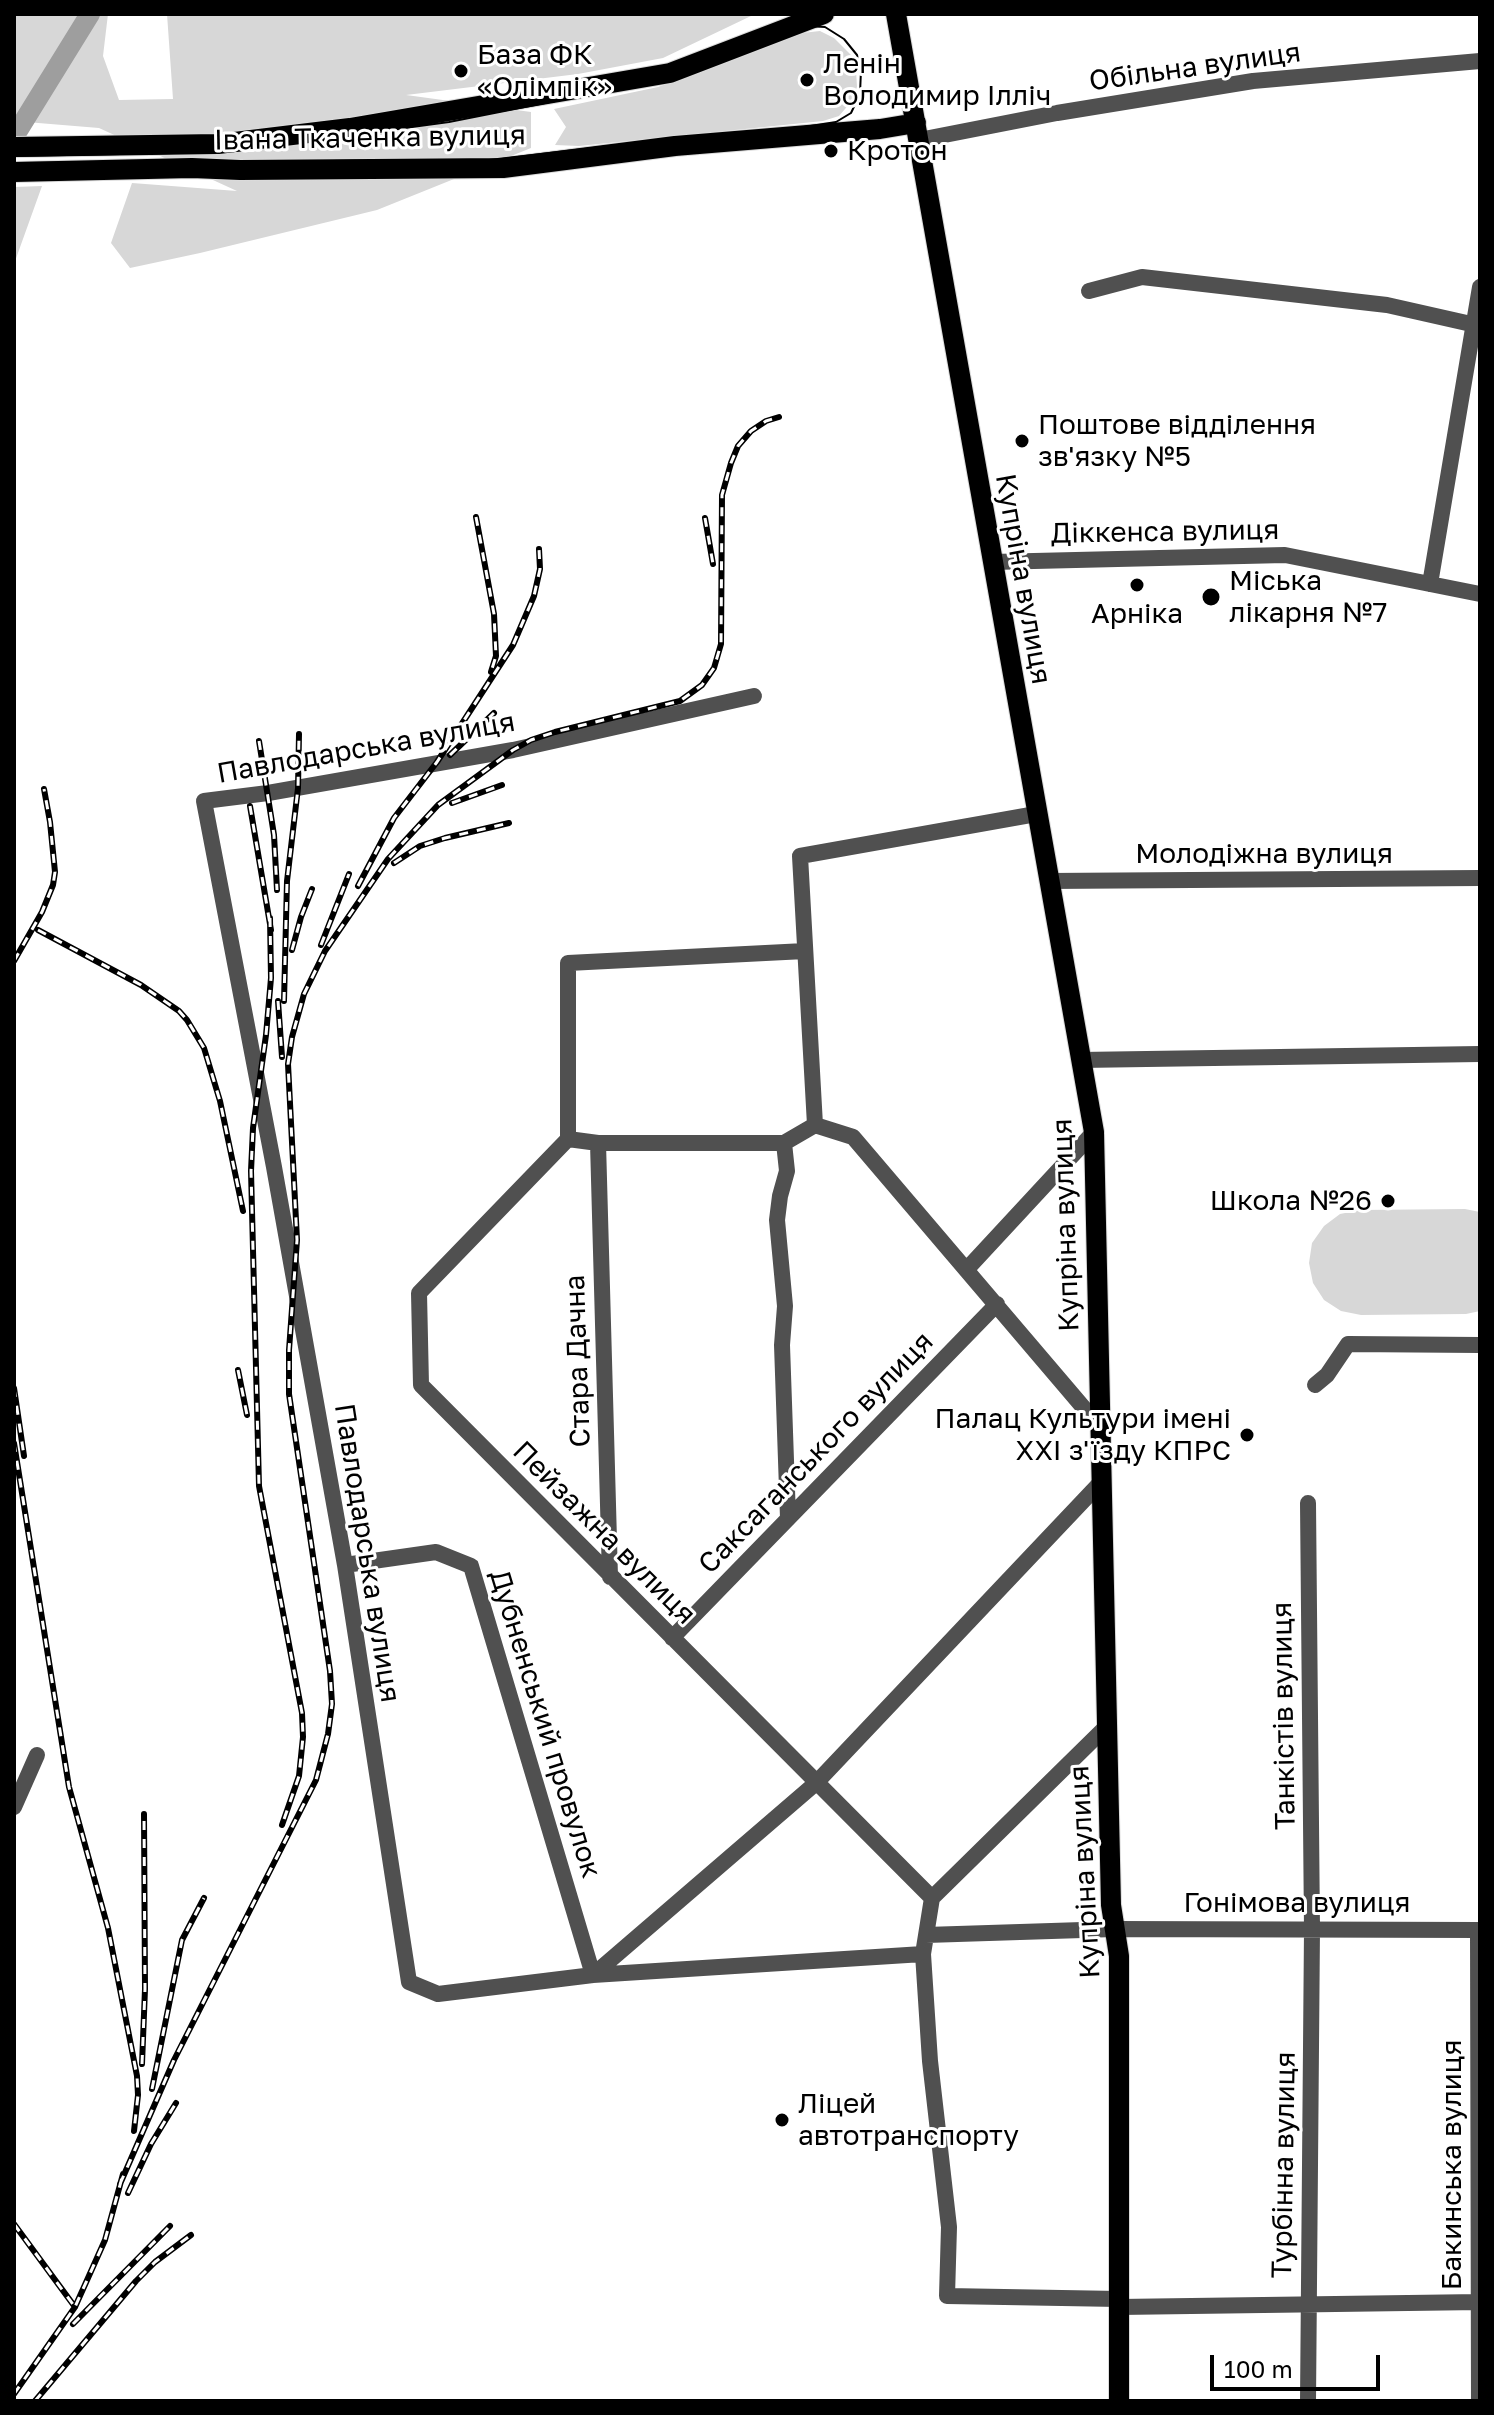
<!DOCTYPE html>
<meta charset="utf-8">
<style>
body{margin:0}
#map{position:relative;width:1494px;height:2415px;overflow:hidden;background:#fff;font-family:"Golos Text",sans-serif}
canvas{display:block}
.frame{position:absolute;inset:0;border:16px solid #000;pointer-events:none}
.scale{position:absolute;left:1210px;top:2355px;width:170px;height:36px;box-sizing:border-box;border:4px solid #000;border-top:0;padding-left:10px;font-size:24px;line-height:28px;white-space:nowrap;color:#000;-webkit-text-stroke:6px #fff;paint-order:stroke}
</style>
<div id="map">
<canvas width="1494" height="2415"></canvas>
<div class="frame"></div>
<div class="scale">100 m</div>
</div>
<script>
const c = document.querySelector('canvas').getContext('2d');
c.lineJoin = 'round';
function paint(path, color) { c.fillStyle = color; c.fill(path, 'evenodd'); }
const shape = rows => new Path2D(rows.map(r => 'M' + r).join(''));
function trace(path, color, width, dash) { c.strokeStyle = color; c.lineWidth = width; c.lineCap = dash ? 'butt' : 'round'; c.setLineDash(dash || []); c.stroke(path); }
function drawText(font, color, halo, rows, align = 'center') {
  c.font = font + ' "Golos Text",sans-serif'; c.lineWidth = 6; c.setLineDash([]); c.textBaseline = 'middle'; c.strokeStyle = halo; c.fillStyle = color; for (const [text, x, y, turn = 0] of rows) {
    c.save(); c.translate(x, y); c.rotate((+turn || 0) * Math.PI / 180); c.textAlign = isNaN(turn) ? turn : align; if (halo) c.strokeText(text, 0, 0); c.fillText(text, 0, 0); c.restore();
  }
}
paint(shape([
 [14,14,108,14,103,56,119,100,173,99,167,14,751,16,663,58,578,74,406,95,531,112,531,148,377,210,200,253,130,268,111,243,132,183,237,191,99,128,14,121],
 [820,31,834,38,852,56,856,70,857,87,851,102,839,116,823,121,579,146,555,145,566,127,554,109,658,87,802,33],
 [42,186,14,264,14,187],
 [1465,1209,1480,1212,1480,1311,1466,1314,1361,1315,1341,1311,1324,1300,1313,1283,1309,1263,1312,1243,1324,1226,1340,1214,1360,1210]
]), '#d7d7d7');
trace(shape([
 [14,137,90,14]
]), '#9e9e9e', 20);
const major = shape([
 [896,14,1094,1132,1111,1905,1119,1956,1119,2401],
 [14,147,218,144,350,128,670,73,824,14],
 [14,172,192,168,240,170,503,168,675,146,880,129,916,123]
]);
trace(major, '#dbdbdb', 22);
trace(shape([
 [919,140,1057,113,1253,81,1480,61],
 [1089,291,1142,277,1387,305,1480,326],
 [992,562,1285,555,1480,594],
 [1430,584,1480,287],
 [754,696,513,750,268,793,204,801,274,1167,345,1565,409,1982,438,1994,593,1975,816,1783,1102,1481],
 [1048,881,1480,878],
 [1080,1060,1480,1054],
 [815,1125,800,856,1036,814],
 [815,1125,853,1137,1100,1427],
 [568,1139,419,1293,421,1385,932,1898,923,1954,930,2061,949,2227,947,2296,1119,2299],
 [568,1139,568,963,805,951],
 [568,1139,598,1143,784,1143,815,1125],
 [598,1143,610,1577],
 [784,1143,787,1171,780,1196,777,1220,785,1306,782,1345,788,1518],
 [967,1269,1094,1132],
 [1315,1385,1327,1375,1348,1344,1480,1345],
 [1308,1503,1312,1929,1308,2401],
 [345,1565,436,1552,471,1566,593,1975,923,1954],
 [672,1638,997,1304],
 [14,1807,37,1755],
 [932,1898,1107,1726],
 [1478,1930,1479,2401],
 [926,1935,1114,1929,1480,1930],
 [1119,2307,1480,2302]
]), '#505050', 16);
trace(major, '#000', 20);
trace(shape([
 [14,156,227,152,449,122,656,81,807,26,825,27,844,39,857,55,861,70,860,94,851,113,836,122,804,127,670,139,489,160,14,163]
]), '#000', 2);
const rail = shape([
 [476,517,494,614,496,656,491,672],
 [705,518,713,564],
 [259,741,274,835,277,890],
 [450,755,494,713],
 [452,803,502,785],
 [250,806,271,930],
 [394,863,420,846,445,838,509,823],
 [358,886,394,818,437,762,513,645,534,596,540,569,539,549],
 [270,918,271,978,266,1035,253,1128,251,1171,259,1486,302,1713,303,1737,299,1776,282,1825],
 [38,930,141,985,179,1011,187,1020,204,1048,220,1101,243,1211],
 [321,945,349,874],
 [292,950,301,917,312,889],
 [14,961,42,912,53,885,55,872,50,822,44,789],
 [278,1001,282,1057],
 [284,1001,287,881,298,788,299,734],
 [238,1370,247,1415],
 [14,1388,24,1456],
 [14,1443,69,1787,108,1928,137,2076,138,2095,134,2131],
 [142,2064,145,1989,144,1814],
 [152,2089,182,1940,204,1898],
 [120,2184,174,2060,316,1780,328,1734,332,1704,330,1671,289,1394,289,1350,297,1240,288,1064,292,1037,304,994,325,951,388,859,438,805,513,750,531,740,555,732,680,701,702,685,714,668,721,644,722,495,731,463,738,446,751,431,766,421,779,417],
 [128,2193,151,2144,176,2103],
 [14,2224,75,2307],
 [73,2324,170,2226],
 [14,2394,75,2307,105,2240,123,2174],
 [35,2401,136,2281,155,2262,191,2235]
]);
trace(rail, '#000', 6);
trace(rail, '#fff', 3, [9]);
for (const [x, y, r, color] of [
 [461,71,8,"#000"],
 [807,80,8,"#000"],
 [831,151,8,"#000"],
 [1022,441,8,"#000"],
 [1137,585,8,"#000"],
 [1211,597,10,"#000"],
 [1388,1201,8,"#000"],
 [1247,1435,8,"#000"],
 [782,2120,8,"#000"]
]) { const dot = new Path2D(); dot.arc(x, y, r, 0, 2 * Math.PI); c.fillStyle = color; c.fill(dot); trace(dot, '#fff', 3); }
drawText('28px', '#000', '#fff', [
 ["База ФК",477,55],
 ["«Олімпік»",477,87],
 ["Ленін",823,64],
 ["Володимир Ілліч",823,96],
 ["Кротон",847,151],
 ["Поштове відділення",1038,425],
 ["зв'язку №5",1038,457],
 ["Міська",1229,581],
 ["лікарня №7",1229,613],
 ["Арніка",1137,614,"center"],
 ["Школа №26",1372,1201,"right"],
 ["Палац Культури імені",1231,1419,"right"],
 ["XXI з'їзду КПРС",1231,1451,"right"],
 ["Ліцей",798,2104],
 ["автотранспорту",798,2136]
], 'left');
drawText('28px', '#000', '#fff', [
 ["Обільна вулиця",1195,67,-8],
 ["Івана Ткаченка вулиця",370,138,-1],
 ["Діккенса вулиця",1165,532,-1],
 ["Купріна вулиця",1023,579,80],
 ["Павлодарська вулиця",366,748,-10],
 ["Молодіжна вулиця",1264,854],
 ["Купріна вулиця",1066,1225,-92],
 ["Стара Дачна",578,1361,-92],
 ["Саксаганського вулиця",816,1453,-46],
 ["Пейзажна вулиця",604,1533,45],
 ["Павлодарська вулиця",367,1553,81],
 ["Танкістів вулиця",1284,1716,-91],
 ["Дубненський провулок",545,1724,73],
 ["Купріна вулиця",1085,1872,-93],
 ["Гонімова вулиця",1297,1903],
 ["Турбінна вулиця",1284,2165,-89],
 ["Бакинська вулиця",1452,2165,-90]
]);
</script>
